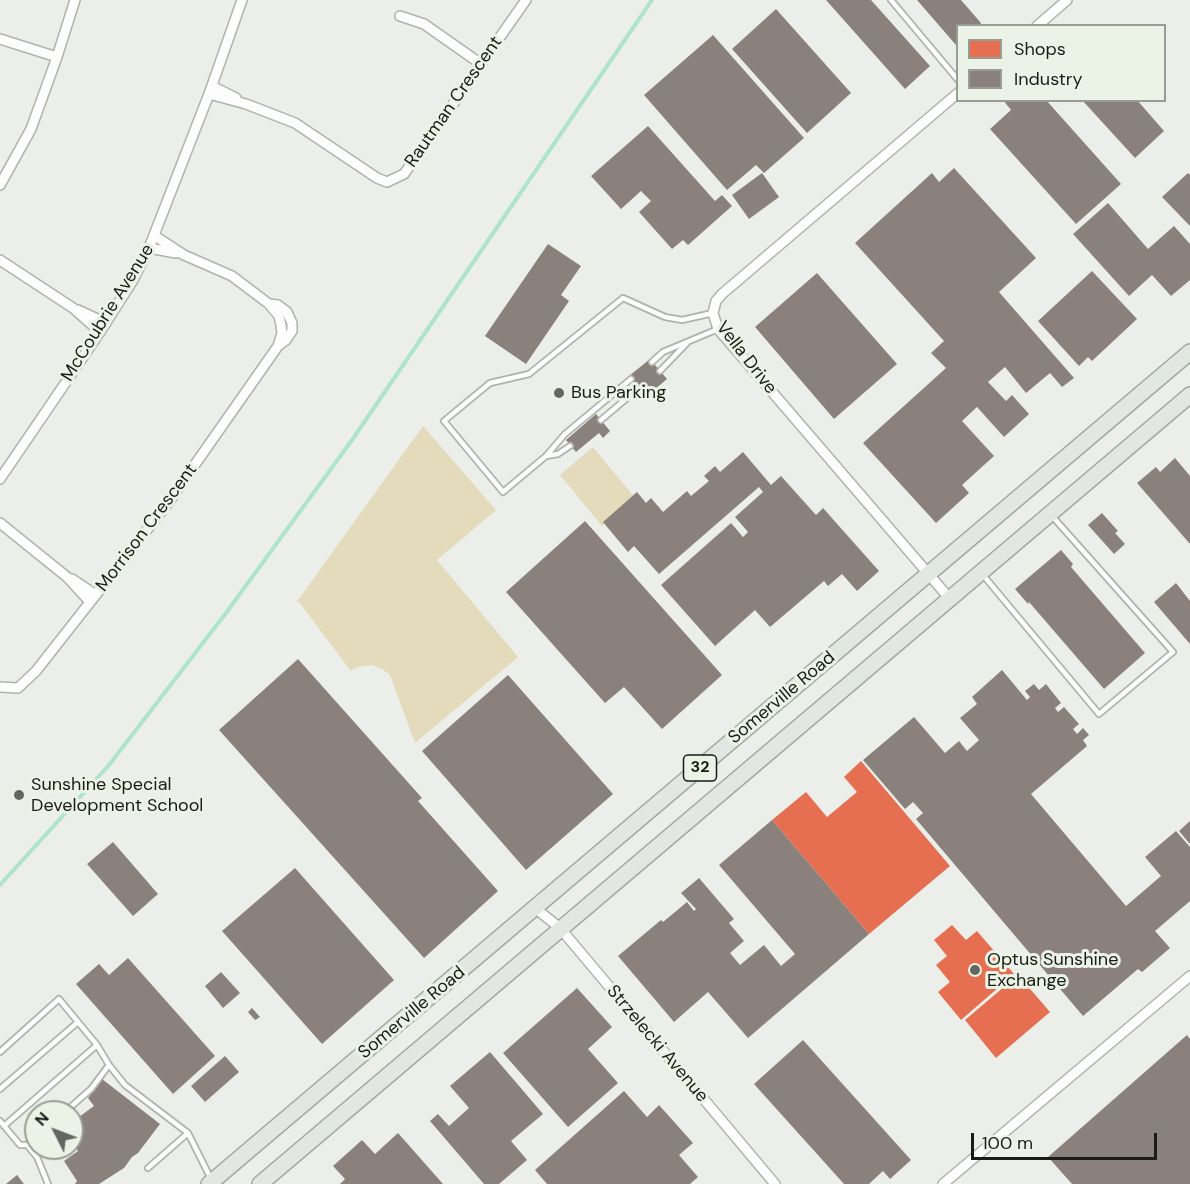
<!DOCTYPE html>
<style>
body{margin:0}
#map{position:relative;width:1190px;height:1184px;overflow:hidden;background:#ecefe9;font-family:"DM Sans",sans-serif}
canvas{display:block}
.legend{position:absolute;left:956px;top:24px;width:210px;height:78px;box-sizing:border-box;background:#ebf2e6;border:2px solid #979c94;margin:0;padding:8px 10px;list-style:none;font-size:18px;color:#1a1c18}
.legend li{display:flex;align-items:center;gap:12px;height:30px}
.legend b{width:30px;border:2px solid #979c94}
.north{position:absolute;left:24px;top:1100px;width:60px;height:60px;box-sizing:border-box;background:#ebf2e6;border:2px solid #979c94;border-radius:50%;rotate:312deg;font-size:16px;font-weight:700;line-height:24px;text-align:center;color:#1a1c18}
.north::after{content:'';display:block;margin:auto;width:21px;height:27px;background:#646661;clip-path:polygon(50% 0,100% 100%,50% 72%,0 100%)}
.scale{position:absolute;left:971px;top:1133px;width:186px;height:27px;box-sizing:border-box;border:3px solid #1a1c18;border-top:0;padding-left:8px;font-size:18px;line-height:21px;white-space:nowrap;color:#1a1c18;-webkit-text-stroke:4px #ebf2e6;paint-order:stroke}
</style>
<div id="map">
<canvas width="1190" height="1184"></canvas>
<ul class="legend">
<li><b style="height:16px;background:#e76f51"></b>Shops</li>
<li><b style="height:16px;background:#8a817c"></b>Industry</li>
</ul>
<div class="north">N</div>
<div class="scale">100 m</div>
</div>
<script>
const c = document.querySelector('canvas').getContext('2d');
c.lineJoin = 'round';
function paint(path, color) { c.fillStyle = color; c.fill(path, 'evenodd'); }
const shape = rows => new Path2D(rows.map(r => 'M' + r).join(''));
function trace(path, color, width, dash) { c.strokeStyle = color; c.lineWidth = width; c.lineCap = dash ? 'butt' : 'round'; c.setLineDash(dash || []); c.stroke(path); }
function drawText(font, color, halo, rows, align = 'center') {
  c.font = font + ' "DM Sans",sans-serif'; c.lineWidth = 6; c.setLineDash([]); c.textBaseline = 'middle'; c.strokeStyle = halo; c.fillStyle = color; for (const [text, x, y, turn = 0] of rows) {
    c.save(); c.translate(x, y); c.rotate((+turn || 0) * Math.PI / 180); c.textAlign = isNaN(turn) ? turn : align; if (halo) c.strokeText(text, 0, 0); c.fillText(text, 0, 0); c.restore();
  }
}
paint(shape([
 [423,426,496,510,437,560,518,657,415,743,390,675,382,669,372,665,358,667,351,671,299,602,296,603],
 [593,447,635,498,602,526,560,475]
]), '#e3dbbb');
paint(shape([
 [861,761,950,866,869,934,772,820,806,792,827,817,857,792,844,777],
 [952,925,966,940,977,931,1014,974,961,1020,938,992,950,982,936,965,947,956,934,940],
 [1018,975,1050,1012,996,1058,965,1020]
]), '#e76f51');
paint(shape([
 [826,0,871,0,930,66,905,89],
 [917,0,961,0,981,23,979,26,958,26,956,45],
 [776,9,851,93,807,133,732,49],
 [713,35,804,138,764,173,756,165,727,190,644,95],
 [1003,100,1046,100,1121,184,1076,224,990,129,1011,110],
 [1082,100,1137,100,1164,131,1135,158],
 [648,126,715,201,722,195,732,206,688,245,683,240,672,249,639,212,651,201,641,191,621,209,591,176],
 [954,168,1036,258,999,292,1074,378,1062,387,1050,373,1026,393,1005,367,988,382,1006,401,1012,395,1029,414,1004,437,977,407,962,421,994,456,962,485,969,493,936,523,863,443,946,368,931,353,944,341,855,243,932,173,939,182],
 [762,173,779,197,749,219,732,195],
 [1188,173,1190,175,1190,226,1162,197],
 [1108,203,1148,249,1174,226,1190,244,1190,280,1171,296,1152,275,1129,296,1073,234],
 [548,244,581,266,561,295,569,301,526,364,485,336],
 [1092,271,1137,319,1092,361,1088,357,1079,366,1038,321],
 [817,273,897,364,834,419,755,327],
 [650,359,667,379,646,397,629,376],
 [596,414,610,431,603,438,599,433,576,452,566,440],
 [743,452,771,485,781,476,816,515,823,508,879,571,857,591,842,574,828,586,824,581,770,627,755,610,715,646,661,585,731,523,743,537,748,532,735,517,763,492,759,487,659,574,634,546,628,552,603,522,637,492,646,503,651,498,663,512,687,491,691,496,709,481,704,476,715,466,720,472],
 [1175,458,1190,476,1190,544,1137,483,1156,467,1160,472],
 [1102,513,1118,531,1115,533,1125,544,1114,554,1088,525],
 [585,521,722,675,662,729,624,687,605,703,506,592],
 [1061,550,1073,564,1071,567,1145,653,1104,689,1029,602,1028,604,1015,589],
 [1176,583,1190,601,1190,644,1154,602],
 [298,659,422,798,418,801,498,891,424,958,219,730],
 [1002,670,1027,700,1030,697,1025,691,1034,684,1039,690,1046,684,1061,703,1055,708,1058,712,1064,707,1079,724,1073,729,1077,734,1083,728,1089,735,1083,740,1087,746,1031,794,1126,906,1161,876,1145,857,1176,831,1190,847,1190,901,1155,931,1170,948,1142,972,1138,969,1083,1016,916,819,923,813,913,802,905,809,863,760,914,717,945,753,959,741,967,751,979,740,960,718,977,704,972,697],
 [508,675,613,794,526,870,422,751],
 [772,820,869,934,748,1038,708,992,674,1022,618,956,661,920,663,922,687,902,694,911,696,909,681,893,699,878,734,919,729,923,744,941,730,953,740,965,764,945,781,966,795,954,719,865],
 [1190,821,1190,844,1179,831],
 [113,842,158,894,133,916,87,864],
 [295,868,394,980,322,1044,222,931],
 [128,958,215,1056,173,1094,76,984,99,964,109,975],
 [221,972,240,993,223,1008,205,986],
 [577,988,612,1027,588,1049,618,1083,568,1127,503,1053],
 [252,1008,260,1017,255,1020,248,1012],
 [1187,1035,1190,1039,1190,1184,1072,1184,1048,1157],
 [803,1040,911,1160,890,1179,883,1171,869,1184,844,1184,754,1084],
 [490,1052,543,1114,511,1141,527,1160,499,1184,484,1184,430,1121,438,1114,449,1126,469,1108,450,1086],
 [225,1056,239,1072,205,1102,191,1086],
 [102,1079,160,1124,138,1153,132,1157,124,1168,99,1184,75,1184,77,1181,64,1161,78,1151,72,1142,72,1122,94,1106,88,1098],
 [624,1091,647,1117,659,1105,693,1143,679,1155,698,1177,690,1184,547,1184,535,1170],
 [398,1133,443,1184,340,1184,345,1179,333,1166,362,1140,375,1154],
 [17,1175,24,1184,6,1184]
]), '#8a817c');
trace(shape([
 [0,885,109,765,226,613,352,440,652,0]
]), '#aee3cc', 4);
const service = shape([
 [891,0,958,80],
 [652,362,663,352,718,329],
 [660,371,687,343],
 [631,379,565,434,546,456,503,492,444,421,490,383,529,374,623,298,665,317,682,320,713,313],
 [601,420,639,388],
 [546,456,558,454,570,446],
 [983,575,1099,714,1173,652,1052,516],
 [0,1052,59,999,97,1045,109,1065,125,1085,188,1133,211,1179],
 [0,1089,78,1022],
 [65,1112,91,1089,109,1065],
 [0,1121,20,1145,27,1145,36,1137],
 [4,1126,97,1045],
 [27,1145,37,1157,48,1184],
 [148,1168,188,1133]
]);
const minor = shape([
 [400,16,424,24,481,64],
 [1037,26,1067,0],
 [0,39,57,57],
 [212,86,236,98],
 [209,94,246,104,295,123,377,178,387,182,404,174,411,164,526,0],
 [0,185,31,129,57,57,75,0],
 [155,236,184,255,232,276,269,304,279,316,281,325,282,333,278,346],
 [149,248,176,253],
 [0,260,73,308,100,332],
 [78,310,106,323],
 [0,479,100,332,133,280,149,248,209,94,242,0],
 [0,523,67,577,90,602],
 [72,579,96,595],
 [950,599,718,329,713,313,716,301,722,294,958,93],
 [0,687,18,688,36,671,168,503,278,346,286,340,292,331,292,323,287,312,278,305,269,304],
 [535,908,560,928,775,1184],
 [943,1184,1190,976]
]);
const primary = shape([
 [209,1184,1190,352],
 [260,1184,1190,395]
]);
trace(service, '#b0b2ae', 8);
trace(minor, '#b0b2ae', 12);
trace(primary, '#9ca89d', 18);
trace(service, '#fcfdfc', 4.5);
trace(minor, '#fcfdfc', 9);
trace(primary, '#e2e7e2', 15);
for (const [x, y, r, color] of [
 [559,393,6,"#646661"],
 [19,795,6,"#646661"],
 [975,970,6,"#646661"]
]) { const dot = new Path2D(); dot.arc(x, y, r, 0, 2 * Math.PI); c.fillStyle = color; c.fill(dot); trace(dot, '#ebf2e6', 2); }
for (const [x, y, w] of [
 [700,768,33]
]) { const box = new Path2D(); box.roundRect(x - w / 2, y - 13, w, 26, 4.5); c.fillStyle = '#ebf2e6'; c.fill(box); trace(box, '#1a1c18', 1.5); }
drawText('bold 16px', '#1a1c18', null, [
 ["32",700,768]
]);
drawText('18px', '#1a1c18', '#ebf2e6', [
 ["Rautman Crescent",454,102,-55],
 ["McCoubrie Avenue",108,313,-58],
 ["Vella Drive",746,358,52],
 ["Morrison Crescent",147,528,-53],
 ["Somerville Road",782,698,-40],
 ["Somerville Road",412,1013,-40],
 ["Strzelecki Avenue",657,1044,50]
]);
drawText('18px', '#1a1c18', '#ebf2e6', [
 ["Bus Parking",571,393],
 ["Sunshine Special",31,785],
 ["Development School",31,806],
 ["Optus Sunshine",987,960],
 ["Exchange",987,981]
], 'left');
</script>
